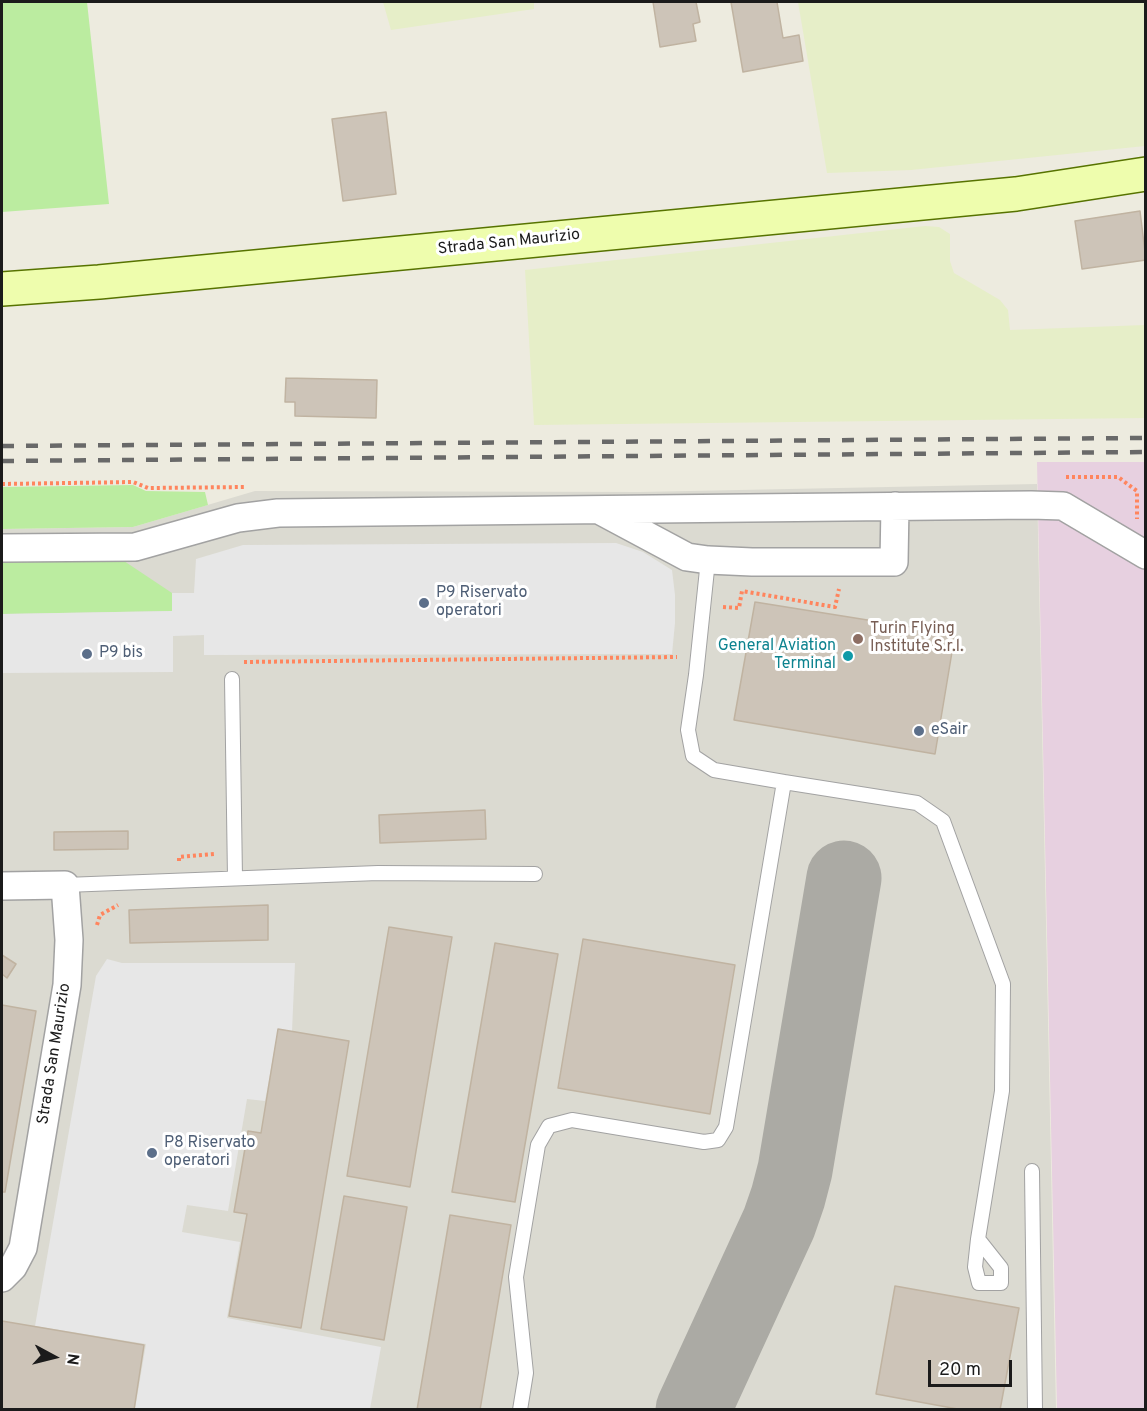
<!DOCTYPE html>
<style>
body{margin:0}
#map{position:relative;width:1147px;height:1411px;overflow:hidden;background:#edebdf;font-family:Overpass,sans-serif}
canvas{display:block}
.frame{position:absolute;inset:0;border:3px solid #1b1b1b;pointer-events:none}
.north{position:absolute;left:24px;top:1327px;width:60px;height:60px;-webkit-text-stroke:4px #fff;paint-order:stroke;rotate:97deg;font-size:16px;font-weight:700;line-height:24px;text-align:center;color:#1b1b1b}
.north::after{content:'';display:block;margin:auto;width:21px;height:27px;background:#1b1b1b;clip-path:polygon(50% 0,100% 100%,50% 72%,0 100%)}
.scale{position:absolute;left:928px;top:1360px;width:84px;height:27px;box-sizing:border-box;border:3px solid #1b1b1b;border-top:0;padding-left:8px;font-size:18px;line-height:21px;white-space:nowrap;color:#1b1b1b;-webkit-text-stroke:4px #fff;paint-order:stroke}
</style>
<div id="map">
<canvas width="1147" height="1411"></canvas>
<div class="frame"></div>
<div class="north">N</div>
<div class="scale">20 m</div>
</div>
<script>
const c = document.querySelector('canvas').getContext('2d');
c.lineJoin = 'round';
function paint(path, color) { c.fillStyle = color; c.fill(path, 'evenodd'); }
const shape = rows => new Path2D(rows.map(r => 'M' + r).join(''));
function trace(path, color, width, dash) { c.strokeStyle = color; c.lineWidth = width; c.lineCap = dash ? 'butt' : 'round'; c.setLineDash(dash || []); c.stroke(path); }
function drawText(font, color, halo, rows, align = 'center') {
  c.font = font + ' Overpass,sans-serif'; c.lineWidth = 6; c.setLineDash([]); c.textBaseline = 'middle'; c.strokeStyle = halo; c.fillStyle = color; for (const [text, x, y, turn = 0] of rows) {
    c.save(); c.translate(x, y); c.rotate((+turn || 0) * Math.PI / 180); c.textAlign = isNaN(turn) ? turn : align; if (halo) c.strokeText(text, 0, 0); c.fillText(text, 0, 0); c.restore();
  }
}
paint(shape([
 [1037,462,1145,462,1145,1409,1057,1409]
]), '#e7d0e0');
paint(shape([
 [1037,484,1056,1409,2,1409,2,529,133,527,255,491,640,492]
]), '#dbdad1');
paint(shape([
 [383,2,534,2,534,9,391,30],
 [798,2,1145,2,1145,146,911,170,827,173],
 [925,226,939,227,950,234,950,261,954,273,1000,300,1008,310,1010,330,1145,325,1145,418,534,425,525,270]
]), '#e6eec8');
paint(shape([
 [2,2,87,2,109,204,2,212],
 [133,485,146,491,205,492,208,505,133,527,2,529,2,487],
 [118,557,172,593,172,611,2,614,2,560]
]), '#bbeca0');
paint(shape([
 [616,543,643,552,672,570,675,595,675,623,672,654,204,655,204,635,173,636,173,672,2,673,2,614,172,611,172,593,194,593,196,559,243,545],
 [107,959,122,963,295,963,292,1031,278,1030,265,1101,247,1099,228,1211,187,1205,182,1232,240,1242,227,1318,381,1347,370,1409,135,1409,146,1344,35,1326,96,976]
]), '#e7e7e7');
trace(shape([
 [693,1410,779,1223,788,1197,795,1170,844,878]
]), '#abaaa4', 75);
const building = shape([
 [653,2,696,2,700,22,693,24,696,41,660,47,653,2],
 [731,2,777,2,783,38,799,35,803,61,743,72,731,2],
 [386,112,396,194,343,201,332,119,386,112],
 [1140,211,1146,260,1082,269,1075,221,1140,211],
 [286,378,377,380,376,418,295,416,295,402,285,402,286,378],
 [755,602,955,634,935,754,734,720,755,602],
 [485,810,486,839,380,843,379,815,485,810],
 [128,831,128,849,54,850,54,832,128,831],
 [268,905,268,940,130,943,129,910,268,905],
 [389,927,452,937,410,1187,347,1176,389,927],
 [583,939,735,965,710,1114,558,1088,583,939],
 [495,943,558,954,515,1202,452,1192,495,943],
 [2,955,16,964,7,978,2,974,2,955],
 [2,1005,36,1011,5,1192,2,1192,2,1005],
 [278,1029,349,1041,301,1328,229,1316,247,1214,234,1212,248,1131,261,1133,278,1029],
 [344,1196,407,1207,384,1340,321,1329,344,1196],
 [450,1215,511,1225,480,1410,417,1410,450,1215],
 [895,1286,1019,1308,1000,1410,963,1410,876,1394,895,1286],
 [2,1321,144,1345,134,1410,2,1410,2,1321]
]);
paint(building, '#cdc4b8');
trace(building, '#c0b3a1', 1.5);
const lane = shape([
 [708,560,696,675,688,730,693,756,714,770,784,782],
 [232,679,235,878],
 [65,885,378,873,535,874],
 [1032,1171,1035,1410],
 [520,1410,526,1373,516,1277,538,1145,549,1126,572,1120,704,1142,718,1140,726,1127,784,782,917,803,943,821,1003,984,1002,1091,978,1239,975,1267,979,1283,1001,1283,1001,1268,978,1239]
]);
const street = shape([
 [601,511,687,557,708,560,752,562,894,562,895,506],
 [2,548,135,547,238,518,278,513,1031,505,1063,506,1146,555],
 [2,886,65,885,69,940,67,985,23,1248,13,1267,2,1278]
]);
const secondary = shape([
 [2,289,99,282,1016,194,1146,174]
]);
trace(lane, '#a2a2a2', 16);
trace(street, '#a2a2a2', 30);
trace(secondary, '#577300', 36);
trace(shape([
 [1066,477,1118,477,1137,491,1137,519],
 [2,484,133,482,148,488,245,487],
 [723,607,739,608,742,591,835,607,839,589],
 [244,662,677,657],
 [179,861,179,857,215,854],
 [97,925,100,915,118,905]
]), '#ff855e', 4, [3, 3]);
trace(lane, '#fff', 14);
trace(street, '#fff', 27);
trace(secondary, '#eefdad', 33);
trace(shape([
 [2,446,1146,438],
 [2,461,1146,452]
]), '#696969', 4.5, [12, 12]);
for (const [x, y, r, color] of [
 [424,603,6,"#5c6f8a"],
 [858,639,6,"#8d6e63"],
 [87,654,6,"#5c6f8a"],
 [848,656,6,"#0f9aa8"],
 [919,731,6,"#5c6f8a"],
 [152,1153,6,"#5c6f8a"]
]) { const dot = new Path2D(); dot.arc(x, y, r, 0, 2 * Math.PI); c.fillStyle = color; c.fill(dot); trace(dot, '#fff', 2); }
drawText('16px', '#1b1b1b', '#fff', [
 ["Strada San Maurizio",509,243,-6],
 ["Strada San Maurizio",55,1054,-81]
]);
drawText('16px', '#4e5e75', '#fff', [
 ["P9 Riservato",436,594],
 ["operatori",436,612],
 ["P9 bis",99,654],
 ["eSair",931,731],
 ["P8 Riservato",164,1144],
 ["operatori",164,1162]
], 'left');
drawText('16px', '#785e54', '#fff', [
 ["Turin Flying",870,630],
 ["Institute S.r.l.",870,648]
], 'left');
drawText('16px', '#0d838f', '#fff', [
 ["General Aviation",836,647],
 ["Terminal",836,665]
], 'right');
</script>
